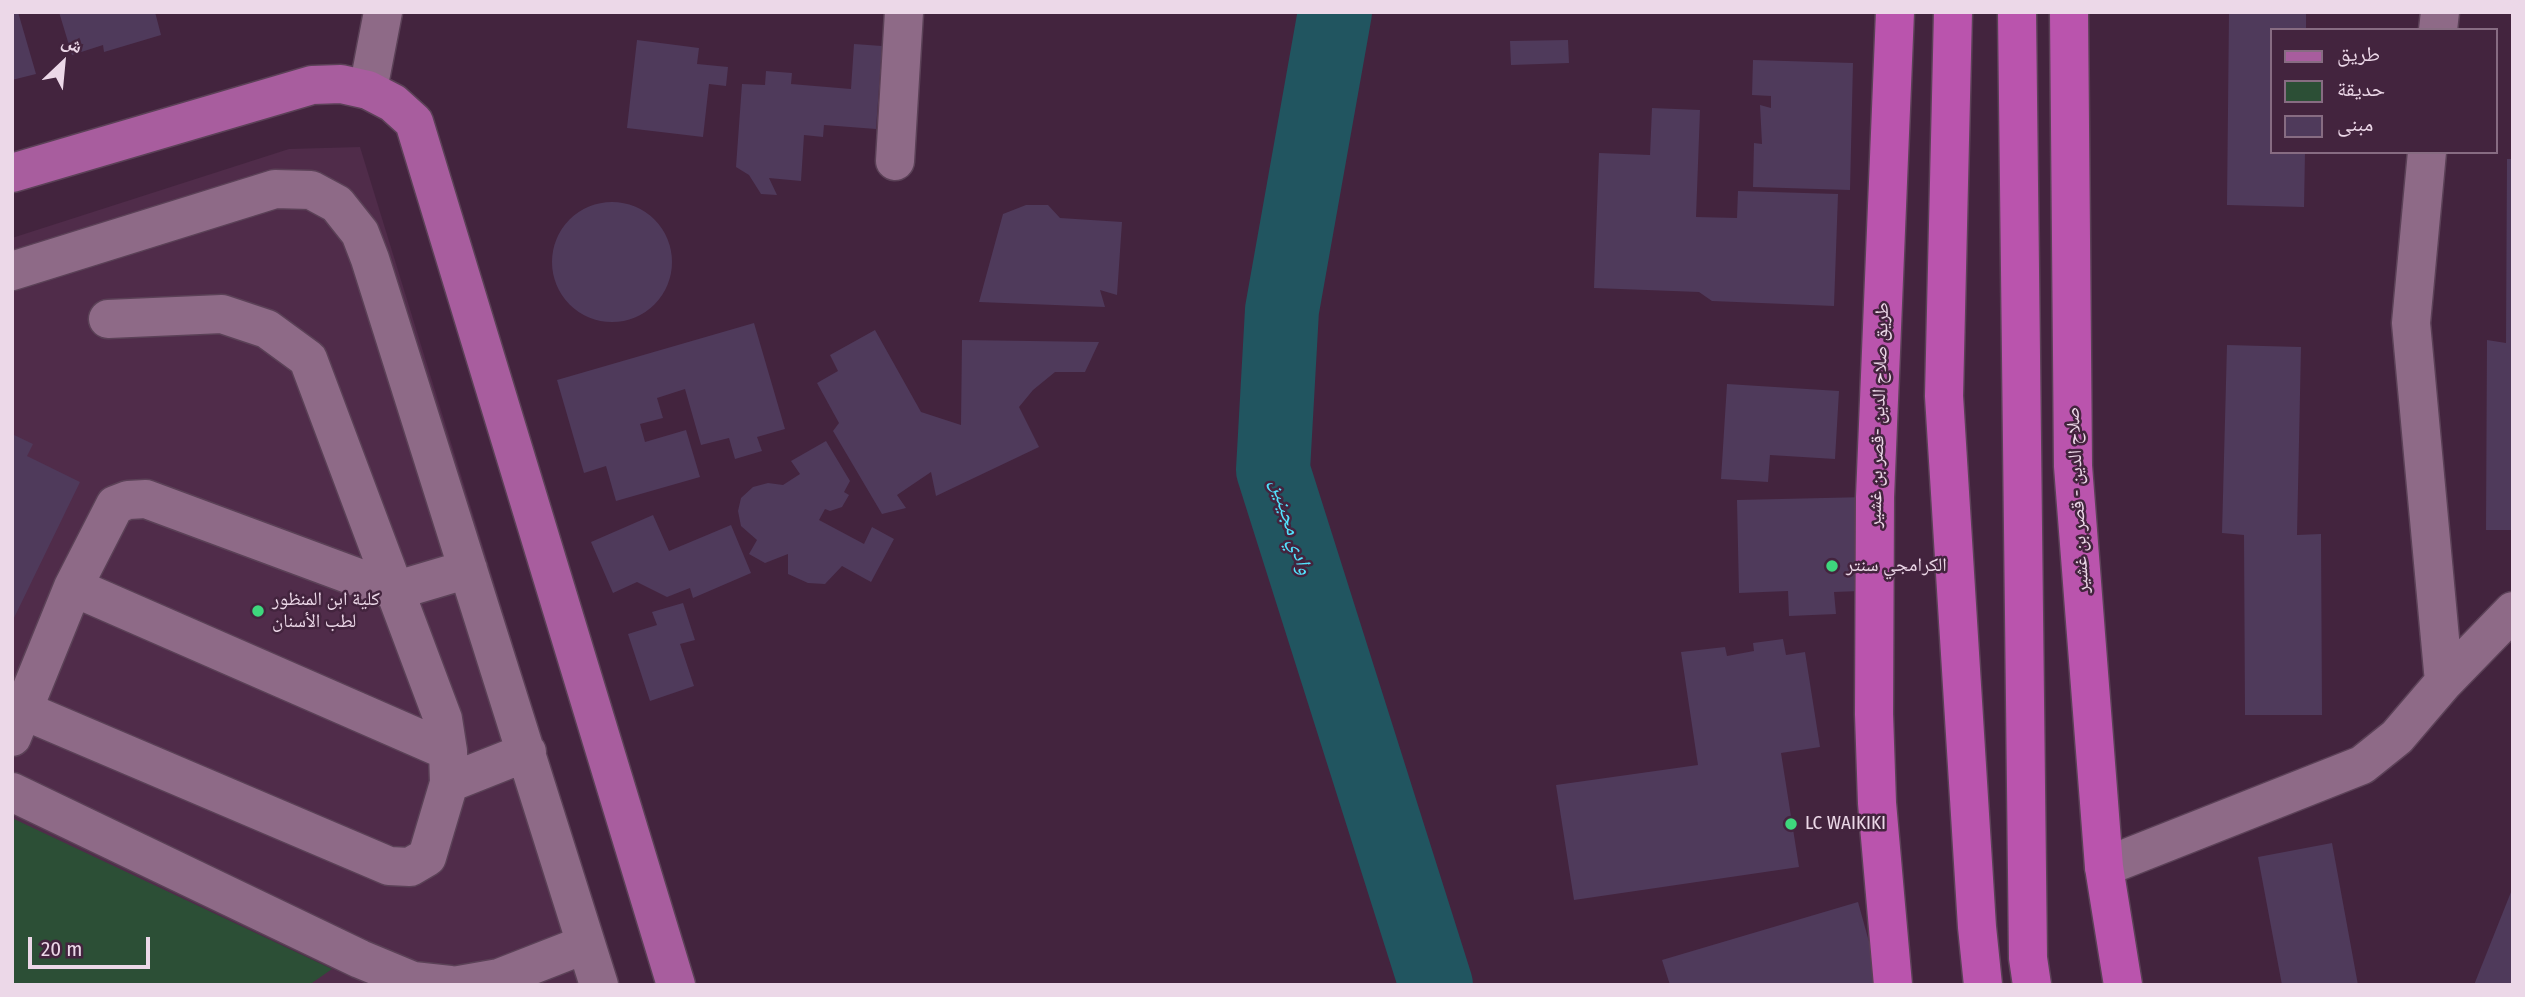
<!DOCTYPE html>
<meta charset="utf-8">
<style>
body{margin:0}
#map{position:relative;width:2525px;height:997px;overflow:hidden;background:#43243e;font-family:"Fira Sans Condensed","Noto Naskh Arabic",sans-serif}
canvas{display:block}
.frame{position:absolute;inset:0;border:14px solid #ecd8e8;pointer-events:none}
.legend{position:absolute;left:2270px;top:28px;width:228px;height:126px;box-sizing:border-box;background:#43243e;border:2px solid #876c82;margin:0;padding:9px 12px;list-style:none;font-size:21px;color:#ecd8e8}
.legend li{display:flex;align-items:center;gap:14px;height:35px}
.legend b{width:35px;border:2px solid #876c82}
.north{position:absolute;left:28px;top:28px;width:70px;height:70px;-webkit-text-stroke:5px #43243e;paint-order:stroke;rotate:26deg;font-size:19px;font-weight:700;line-height:28px;text-align:center;color:#ecd8e8}
.north::after{content:'';display:block;margin:auto;width:24px;height:32px;background:#ecd8e8;clip-path:polygon(50% 0,100% 100%,50% 72%,0 100%)}
.scale{position:absolute;left:28px;top:937px;width:122px;height:32px;box-sizing:border-box;border:4px solid #ecd8e8;border-top:0;padding-left:9px;font-size:21px;line-height:24px;white-space:nowrap;color:#ecd8e8;-webkit-text-stroke:5px #43243e;paint-order:stroke}
</style>
<div id="map">
<canvas width="2525" height="997"></canvas>
<div class="frame"></div>
<ul class="legend">
<li><b style="height:9px;background:#a85d9e"></b>طريق</li>
<li><b style="height:19px;background:#2c4f36"></b>حديقة</li>
<li><b style="height:19px;background:#4f3a5b"></b>مبنى</li>
</ul>
<div class="north">ش</div>
<div class="scale">20 m</div>
</div>
<script>
const c = document.querySelector('canvas').getContext('2d');
c.lineJoin = 'round';
function paint(path, color) { c.fillStyle = color; c.fill(path, 'evenodd'); }
const shape = rows => new Path2D(rows.map(r => 'M' + r).join(''));
function trace(path, color, width, dash) { c.strokeStyle = color; c.lineWidth = width; c.lineCap = dash ? 'butt' : 'round'; c.setLineDash(dash || []); c.stroke(path); }
function drawText(font, color, halo, rows, align = 'center') {
  c.font = font + ' "Fira Sans Condensed","Noto Naskh Arabic",sans-serif'; c.lineWidth = 5; c.setLineDash([]); c.textBaseline = 'middle'; c.strokeStyle = halo; c.fillStyle = color; for (const [text, x, y, turn = 0] of rows) {
    c.save(); c.translate(x, y); c.rotate((+turn || 0) * Math.PI / 180); c.textAlign = isNaN(turn) ? turn : align; if (halo) c.strokeText(text, 0, 0); c.fillText(text, 0, 0); c.restore();
  }
}
paint(shape([
 [360,147,618,985,12,985,12,238,289,149]
]), '#502c4a');
paint(shape([
 [12,818,332,969,309,985,12,985]
]), '#2c4f36');
trace(shape([
 [1335,12,1282,310,1273,470,1436,985]
]), '#215560', 74);
paint(shape([
 [12,12,18,12,36,74,12,80],
 [59,12,155,12,161,35,104,52,103,45,72,55],
 [2229,12,2306,12,2306,30,2271,30,2271,152,2305,152,2304,207,2227,205],
 [637,40,699,48,697,64,728,67,726,86,709,84,703,137,627,128],
 [1568,40,1569,63,1511,65,1510,41],
 [854,44,882,46,876,129,824,125,823,137,804,135,801,181,769,178,777,195,761,194,749,175,736,167,742,84,765,85,766,71,792,73,791,84,851,89],
 [1753,60,1853,63,1850,190,1753,187,1754,143,1762,144,1760,105,1771,108,1771,96,1752,95],
 [1652,108,1700,110,1696,217,1737,218,1738,191,1838,194,1834,306,1712,301,1699,292,1594,288,1599,153,1650,155],
 [2507,159,2513,159,2513,530,2486,530,2487,340,2506,343],
 '552 262a60 60 0 1 1 120 0a60 60 0 1 1-120 0Z',
 [1026,205,1048,205,1060,218,1122,222,1117,295,1100,290,1105,307,979,302,1003,214],
 [754,323,785,429,757,437,762,451,735,459,729,438,701,445,685,389,657,398,663,418,640,424,645,442,686,430,700,477,616,501,606,466,584,473,557,380],
 [875,330,921,412,961,425,962,340,1099,342,1085,372,1055,372,1033,390,1019,407,1039,447,936,496,931,472,897,495,906,508,882,514,833,431,839,423,817,383,838,371,830,355],
 [2227,345,2301,347,2297,535,2321,534,2322,715,2245,715,2244,535,2222,533],
 [1727,384,1839,391,1835,459,1770,455,1768,482,1721,479],
 [12,434,33,444,27,456,80,482,12,622],
 [826,441,850,481,844,492,849,495,842,507,830,511,825,509,819,520,864,544,872,527,894,539,871,582,842,566,825,584,808,583,788,574,788,554,765,563,749,554,757,540,741,526,738,511,741,498,753,487,768,483,783,485,800,474,791,461],
 [1868,497,1860,591,1834,592,1836,614,1789,616,1788,591,1739,593,1737,500],
 [653,515,669,551,731,525,751,573,693,598,690,588,667,597,637,582,613,593,591,542],
 [683,603,695,640,680,644,694,686,650,701,628,634,657,625,652,612],
 [1783,639,1786,655,1805,652,1820,747,1781,753,1799,867,1574,900,1556,785,1698,765,1681,652,1725,647,1727,656,1754,651,1753,643],
 [2332,843,2358,985,2282,985,2258,857],
 [2513,887,2513,985,2474,985],
 [1858,902,1881,985,1670,985,1662,960]
]), '#4f3a5b');
const minor = shape([
 [2438,30,2440,12],
 [368,90,383,12],
 [2427,152,2411,323,2444,682],
 [895,161,904,12],
 [12,271,275,189,311,190,337,204,360,233,370,259,599,985],
 [73,587,448,751],
 [25,711,389,866,410,867,427,857,449,783,448,751,443,719,308,359,267,329,222,314,108,319],
 [12,737,73,587,115,505,128,500,146,499,394,591,468,569],
 [449,783,527,752],
 [12,792,360,959,413,981,450,985],
 [2104,867,2362,765,2397,737,2444,682,2513,611],
 [459,985,499,978,586,944]
]);
const major = shape([
 [12,173,312,85,341,84,368,90,393,103,414,122,676,985]
]);
const highway = shape([
 [1953,12,1944,396,1977,927,1983,985],
 [2017,12,2028,958,2032,985],
 [2069,12,2073,466,2104,867,2123,985],
 [1893,985,1877,803,1874,714,1875,497,1895,12]
]);
trace(minor, '#5b4157', 41);
trace(major, '#5b4157', 41);
trace(highway, '#5b4157', 41);
trace(minor, '#8e6a87', 38);
trace(major, '#a85d9e', 38);
trace(highway, '#ba54ad', 38);
for (const [x, y, r, color] of [
 [1832,566,7,"#3ed77d"],
 [258,611,7,"#3ed77d"],
 [1791,824,7,"#3ed77d"]
]) { const dot = new Path2D(); dot.arc(x, y, r, 0, 2 * Math.PI); c.fillStyle = color; c.fill(dot); trace(dot, '#43243e', 2.5); }
drawText('19px', '#ecd8e8', '#43243e', [
 ["طريق صلاح الدين -قصر بن غشير",1879,415,-88],
 ["صلاح الدين - قصر بن غشير",2078,500,-93]
]);
drawText('19px', '#ecd8e8', '#43243e', [
 ["الكرامجي سنتر",1846,566],
 ["كلية ابن المنظور",272,600],
 ["لطب الأسنان",272,622],
 ["LC WAIKIKI",1805,824]
], 'left');
drawText('italic 21px', '#53e2fd', '#43243e', [
 ["وادي مجينين",1291,527,73]
]);
</script>
